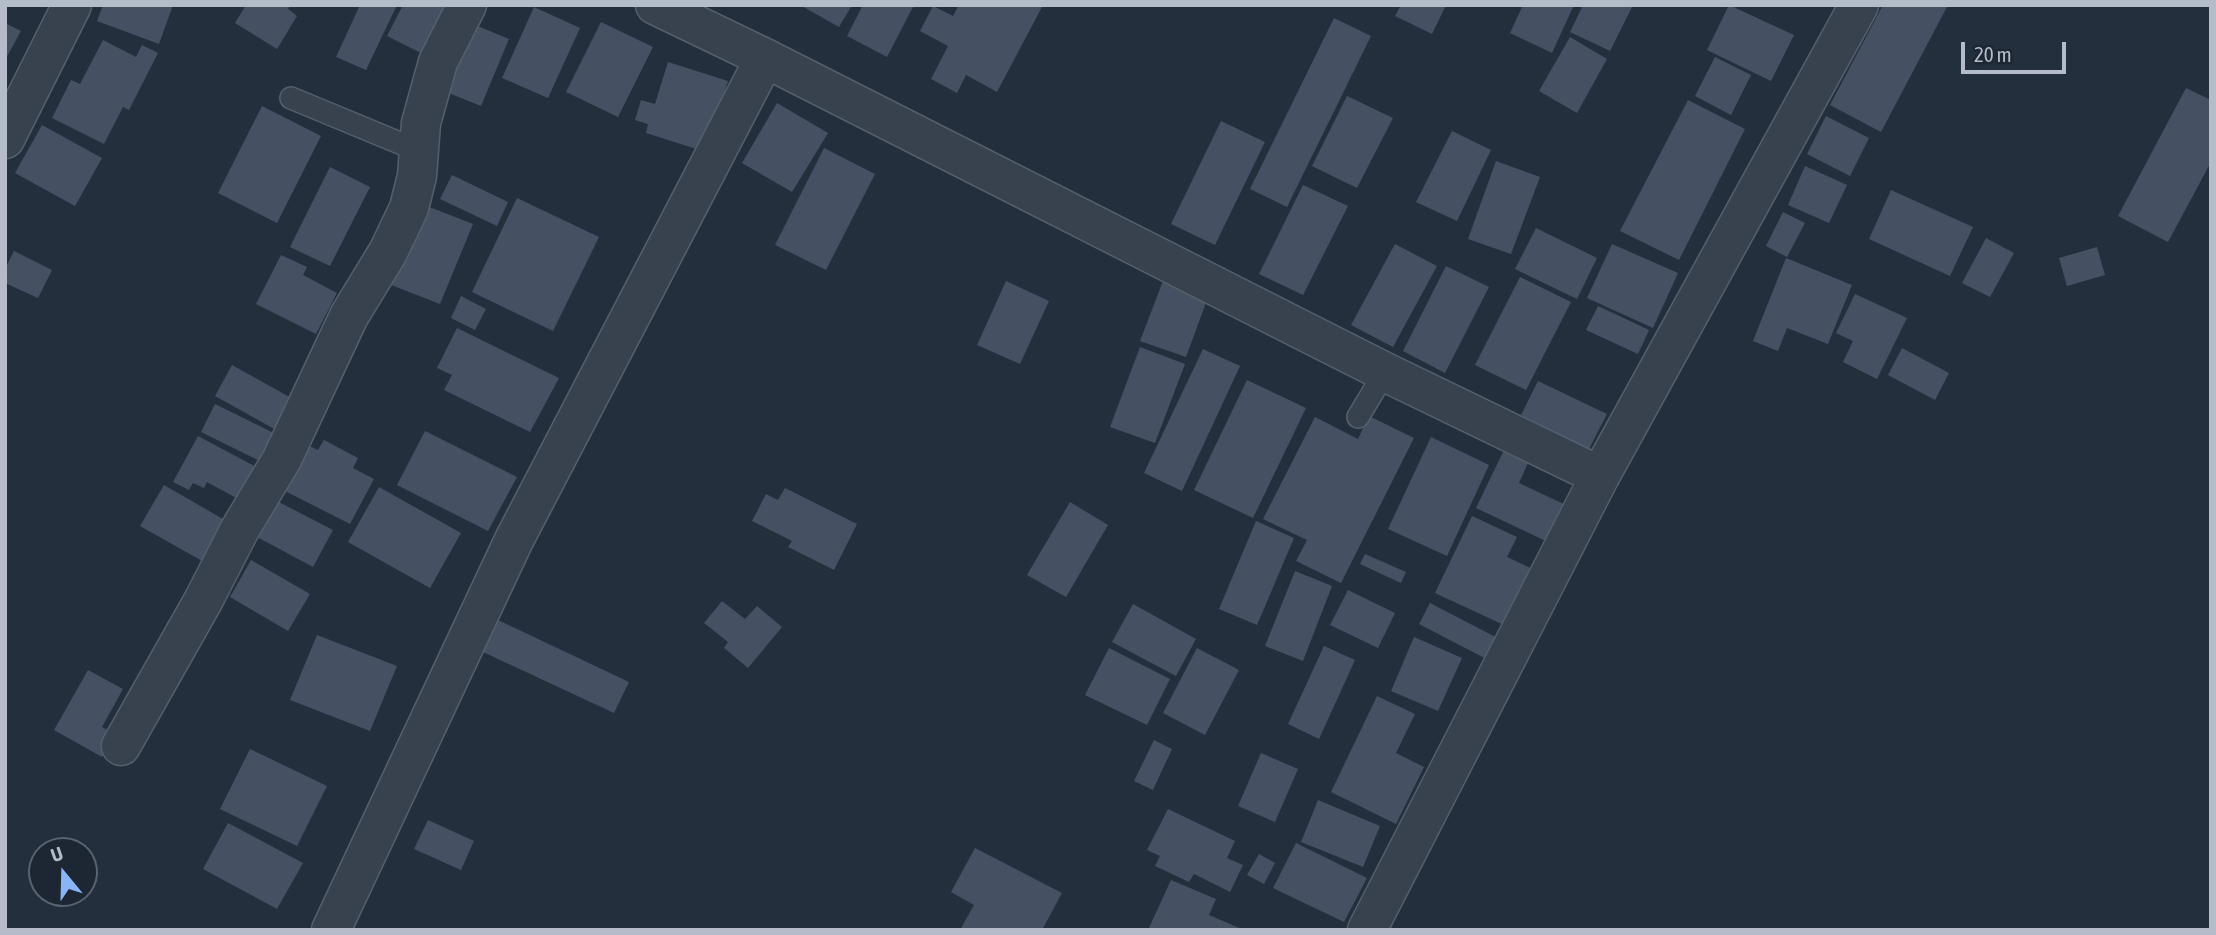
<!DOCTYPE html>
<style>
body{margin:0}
#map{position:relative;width:2216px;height:935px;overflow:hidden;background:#242f3e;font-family:"Asap Condensed",sans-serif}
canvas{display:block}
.frame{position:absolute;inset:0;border:7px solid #b4bcc9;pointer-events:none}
.north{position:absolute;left:28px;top:837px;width:70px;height:70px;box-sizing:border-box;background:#1d2633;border:2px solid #59626f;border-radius:50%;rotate:341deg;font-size:19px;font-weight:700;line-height:28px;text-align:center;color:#b4bcc9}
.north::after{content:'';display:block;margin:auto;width:24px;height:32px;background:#8ab4f8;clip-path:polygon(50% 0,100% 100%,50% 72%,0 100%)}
.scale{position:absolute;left:1961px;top:42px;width:105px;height:32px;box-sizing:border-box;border:4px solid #b4bcc9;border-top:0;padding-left:9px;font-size:21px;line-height:24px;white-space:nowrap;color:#b4bcc9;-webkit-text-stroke:5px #1d2633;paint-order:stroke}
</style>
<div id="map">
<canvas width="2216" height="935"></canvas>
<div class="frame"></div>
<div class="north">U</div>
<div class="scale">20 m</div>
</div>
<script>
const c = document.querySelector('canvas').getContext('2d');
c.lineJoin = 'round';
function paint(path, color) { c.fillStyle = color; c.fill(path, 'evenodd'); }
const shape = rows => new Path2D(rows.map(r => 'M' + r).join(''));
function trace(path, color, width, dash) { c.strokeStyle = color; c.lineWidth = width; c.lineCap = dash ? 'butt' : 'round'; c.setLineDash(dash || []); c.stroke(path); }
paint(shape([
 [103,5,173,5,159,44,97,21],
 [246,5,290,5,288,9,297,16,277,49,235,23],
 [360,5,397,5,366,70,336,57],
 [403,5,455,5,429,57,387,36],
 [800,5,852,5,839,27],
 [863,5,914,5,887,57,847,36],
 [959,5,1043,5,997,92,966,75,957,93,931,79,948,46,920,31,933,6,953,16],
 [1401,5,1446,5,1432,34,1395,16],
 [1523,5,1574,5,1552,53,1510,33],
 [1583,5,1633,5,1610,51,1570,32],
 [1729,5,1794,35,1771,81,1707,50],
 [1883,5,1948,5,1881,132,1830,105],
 [534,7,580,28,548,98,502,78],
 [1334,18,1371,36,1287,207,1250,189],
 [468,22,509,39,481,106,441,90],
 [601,22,653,47,618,117,566,92],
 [5,23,21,31,5,60],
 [1570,37,1607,59,1577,113,1539,91],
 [103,40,136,57,142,45,158,53,129,110,123,107,104,144,52,118,71,80,80,84],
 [1715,57,1751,75,1731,115,1695,96],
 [668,62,728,81,706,152,646,133,648,124,635,120,641,100,655,104],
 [2186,88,2211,100,2211,162,2168,242,2118,216],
 [1347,96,1393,118,1357,188,1312,166],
 [1688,100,1745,129,1679,260,1620,231],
 [777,103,828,133,792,192,742,163],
 [262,106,321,136,277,223,218,193],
 [1826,116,1869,138,1850,176,1807,154],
 [1221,121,1265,142,1215,245,1171,224],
 [42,125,102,158,75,206,15,173],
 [1452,131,1491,150,1457,221,1416,202],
 [824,148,875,174,826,270,775,245],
 [1496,161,1540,177,1511,254,1468,239],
 [1805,166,1847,185,1829,223,1788,205],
 [330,167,370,187,330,266,290,247],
 [452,175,508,202,497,226,440,199],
 [1303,185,1348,206,1303,295,1259,274],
 [1891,190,1973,227,1950,276,1869,239],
 [517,198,599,237,553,331,472,292],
 [419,203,473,224,440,304,386,283],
 [1783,212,1805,223,1787,257,1766,246],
 [1536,228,1597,258,1577,299,1515,269],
 [1986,238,2014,253,1990,297,1962,283],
 [1395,244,1437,266,1393,347,1351,325],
 [1612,244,1678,273,1653,328,1587,298],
 [2097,247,2105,275,2067,286,2059,258],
 [14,251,52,270,38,298,5,283,5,269],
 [281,255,307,267,303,275,337,293,316,334,256,304],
 [1786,258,1852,285,1828,344,1787,328,1778,351,1753,341],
 [1446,266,1489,287,1445,373,1403,351],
 [1166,273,1211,289,1186,357,1140,341],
 [1520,277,1571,302,1526,390,1475,365],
 [1006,281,1049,301,1020,364,977,345],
 [1855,294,1907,318,1877,379,1843,362,1853,341,1836,333],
 [461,296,486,309,475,330,451,318],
 [1598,306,1649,330,1638,354,1586,330],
 [457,328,559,378,530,432,444,390,452,375,437,368],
 [1140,347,1185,364,1155,443,1110,427],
 [1902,348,1949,373,1935,400,1888,375],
 [1203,349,1240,366,1182,491,1144,473],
 [232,365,295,400,278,431,215,396],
 [1247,380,1306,408,1253,518,1194,490],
 [1538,381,1607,414,1589,449,1521,415],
 [215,404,284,438,270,466,201,432],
 [1369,416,1414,438,1341,583,1296,561,1307,540,1263,519,1315,417,1358,439],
 [425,431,517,477,488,531,397,485],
 [198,436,258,468,240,500,207,482,204,488,193,483,189,490,173,482],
 [1431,437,1489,465,1447,556,1388,529],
 [324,440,358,458,353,468,374,479,350,524,283,490,307,445,318,450],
 [1503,452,1528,463,1519,483,1568,506,1550,543,1476,508],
 [164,485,228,522,204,562,140,526],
 [379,487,461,533,430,588,348,542],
 [785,488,857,524,834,570,788,547,792,541,752,521,766,494,778,500],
 [277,501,333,530,313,567,257,537],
 [1070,502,1108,525,1066,597,1027,575],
 [1472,516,1517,537,1507,557,1533,569,1506,626,1435,593],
 [1256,521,1294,538,1257,625,1219,609],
 [1365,554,1406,572,1401,583,1360,564],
 [251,560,310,594,288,631,230,597],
 [1295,571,1332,586,1303,661,1265,646],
 [1348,590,1395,613,1378,648,1330,625],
 [722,601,745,619,757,606,782,627,748,668,724,648,728,642,704,623],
 [1430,603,1507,643,1496,664,1419,624],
 [1133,604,1196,639,1176,676,1112,642],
 [498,620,629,682,614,713,483,652],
 [317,635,397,666,370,731,290,700],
 [1414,637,1462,658,1438,711,1391,691],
 [1324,646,1355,660,1319,739,1288,724],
 [1109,648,1170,679,1147,725,1085,695],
 [1197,648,1239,670,1205,735,1163,713],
 [88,670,123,689,102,727,115,734,102,757,54,730],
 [1377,696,1415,714,1396,753,1424,767,1396,824,1331,792],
 [1154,740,1172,749,1153,790,1134,781],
 [250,749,327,786,297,846,220,809],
 [1261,753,1298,769,1275,822,1238,806],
 [1318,800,1380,826,1363,867,1301,842],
 [1168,809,1235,841,1227,858,1243,865,1230,892,1194,874,1189,882,1155,866,1160,856,1147,850],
 [428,820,474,841,461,870,414,849],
 [228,823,303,863,277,909,203,869],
 [1296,843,1367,878,1344,922,1273,888],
 [975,848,1062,893,1042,930,960,930,974,905,951,892],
 [1259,854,1275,863,1264,884,1247,875],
 [1171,880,1216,899,1209,915,1244,930,1148,930]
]), '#455162');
const lane = shape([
 [291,98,419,151],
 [1358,417,1385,372]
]);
const street = shape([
 [655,5,765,58,1385,372,1600,476],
 [5,139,72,5],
 [121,746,203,601,240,529,282,459,349,316,388,252,409,208,417,176,421,123,438,62,467,5],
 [331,930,514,540,765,58],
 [1367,930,1600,476,1859,5]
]);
trace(lane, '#565f6c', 24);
trace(street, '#565f6c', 41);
trace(lane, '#38414e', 21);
trace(street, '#38414e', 38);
</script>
